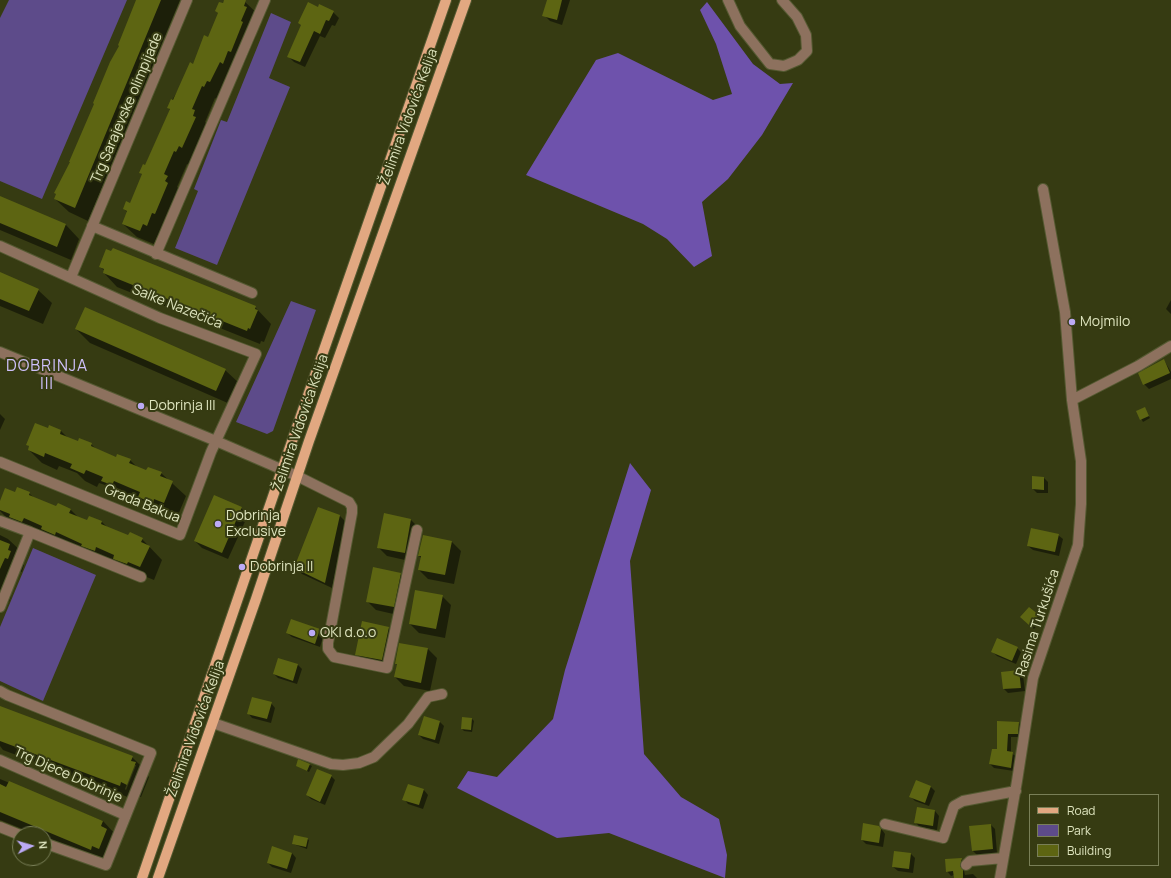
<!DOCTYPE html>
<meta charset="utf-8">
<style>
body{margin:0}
#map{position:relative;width:1171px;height:878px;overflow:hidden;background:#363b12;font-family:Manrope,sans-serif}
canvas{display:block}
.legend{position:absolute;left:1029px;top:794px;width:130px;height:72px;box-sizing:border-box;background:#363b12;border:1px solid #797f57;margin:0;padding:5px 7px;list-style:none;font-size:12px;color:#dee4be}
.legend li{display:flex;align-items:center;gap:8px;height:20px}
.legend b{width:20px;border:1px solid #797f57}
.north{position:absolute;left:12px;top:826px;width:40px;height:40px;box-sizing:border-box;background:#363b12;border:1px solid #797f57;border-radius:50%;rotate:85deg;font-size:11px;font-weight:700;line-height:16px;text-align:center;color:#dee4be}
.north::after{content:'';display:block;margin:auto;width:14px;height:18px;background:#bcaaf5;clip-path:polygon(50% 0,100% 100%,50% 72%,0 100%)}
</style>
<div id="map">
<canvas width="1171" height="878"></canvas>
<ul class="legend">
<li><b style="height:5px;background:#e2a881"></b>Road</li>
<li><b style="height:11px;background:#5d4b8a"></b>Park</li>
<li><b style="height:11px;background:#5d6512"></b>Building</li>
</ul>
<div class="north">N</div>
</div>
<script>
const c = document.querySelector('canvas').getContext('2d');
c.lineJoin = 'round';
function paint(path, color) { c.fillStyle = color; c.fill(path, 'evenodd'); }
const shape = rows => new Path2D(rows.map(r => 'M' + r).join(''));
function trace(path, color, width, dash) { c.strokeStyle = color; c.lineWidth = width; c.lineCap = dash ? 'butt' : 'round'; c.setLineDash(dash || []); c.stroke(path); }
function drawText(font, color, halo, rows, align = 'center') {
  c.font = font + ' Manrope,sans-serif'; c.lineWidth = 4; c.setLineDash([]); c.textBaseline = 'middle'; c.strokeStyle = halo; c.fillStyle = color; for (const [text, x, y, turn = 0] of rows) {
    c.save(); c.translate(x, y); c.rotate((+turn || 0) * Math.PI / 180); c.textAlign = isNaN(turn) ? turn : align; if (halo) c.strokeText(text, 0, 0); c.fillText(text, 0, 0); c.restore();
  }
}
paint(shape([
 [9,0,127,0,42,199,0,181,0,18],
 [271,13,291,22,269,78,290,87,217,265,175,248,198,191,194,189,221,120,227,122],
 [291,301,316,310,273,431,267,434,236,422],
 [33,548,96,575,43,701,0,681,0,627]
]), '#5d4b8a');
paint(shape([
 [707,2,753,64,780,84,793,83,762,135,728,179,702,202,712,256,694,267,667,239,643,224,526,175,596,60,618,53,713,100,732,94,716,44,700,10],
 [630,463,651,490,630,561,644,754,681,797,719,819,727,855,725,878,609,833,557,838,457,788,468,771,497,777,553,719,565,670]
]), '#6e52ac');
paint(shape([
 [139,0,180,0,88,221,69,212,55,199],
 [225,0,241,0,245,2,259,15,254,34,256,36,244,64,242,63,218,100,215,98,205,122,208,125,190,165,187,164,177,187,180,190,160,239,157,237,154,244,137,237,123,224,128,213,124,209,130,204,143,175,140,173,145,166,170,110,168,107,209,38,219,14,216,11],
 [548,0,570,0,562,25,550,21,544,15],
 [319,8,333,12,339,18,335,26,332,25,325,38,320,36,305,67,294,62,288,56],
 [0,197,66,225,79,239,71,260,0,230],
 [100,267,255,307,271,324,264,342,261,341,260,344,117,287,104,273,105,271],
 [0,273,38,290,52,303,43,324,0,306],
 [1171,300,1171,314,1166,309],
 [76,329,225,370,239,383,230,404,90,343],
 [1164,360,1171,372,1171,379,1149,389,1144,384],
 [1144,408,1150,418,1143,422,1137,411],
 [0,414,5,419,0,430],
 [48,430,61,431,68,438,78,443,91,444,96,449,117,458,130,460,138,468,147,471,161,473,186,496,178,515,168,511,166,516,153,510,142,500,128,494,126,498,116,494,108,486,99,483,97,487,85,481,77,473,59,466,57,470,42,463,29,450,30,447,27,444],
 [1044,478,1048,482,1048,493,1037,493,1033,489],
 [15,493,29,493,34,498,57,507,70,509,79,518,87,522,102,522,107,527,129,537,142,539,162,560,154,580,11,522,0,511,0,503],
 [241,508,248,515,228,559,202,548,195,541],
 [340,516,346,522,332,588,302,574,296,568],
 [411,520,420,529,414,562,387,556,378,547],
 [0,535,8,539,22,552,22,563,24,565,22,572,18,571,9,593,11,596,9,602,5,601,0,613],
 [1058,535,1063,539,1059,556,1033,550,1028,546],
 [423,536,452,542,461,551,454,584,428,579,419,570,421,558,419,556],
 [400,574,409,583,402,616,376,610,367,601],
 [442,596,451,605,445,638,419,633,410,624],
 [1038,616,1042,620,1034,629,1025,621],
 [292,620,320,630,324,634,320,647,292,637,287,633],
 [389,628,398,637,391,669,366,664,357,654],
 [1017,648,1021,652,1016,664,997,656,992,651],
 [428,649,437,658,430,691,404,686,395,677,397,665,396,663],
 [298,665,302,669,297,684,278,678,274,674],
 [1019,671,1023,675,1025,691,1008,693,1004,689],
 [271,703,275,708,271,723,252,718,248,713],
 [0,707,132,757,146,771,145,773,149,777,141,797,135,795,133,799,3,750,0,746],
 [134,765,136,765,126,790,125,789],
 [472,719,474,721,472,732,464,731,462,729],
 [440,722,444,726,439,744,423,739,419,735],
 [998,722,1019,723,1022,727,1021,737,1011,737,1011,753,1017,757,1014,771,994,768,990,764,998,751],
 [310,765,312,766,309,772,297,766],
 [331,776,335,780,325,805,311,799,307,795],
 [0,779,103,821,116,835,104,862,44,838,44,834,35,834,0,820],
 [408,785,424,790,428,795,423,809,408,804,404,799],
 [930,786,935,791,929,806,915,801,911,797],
 [918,808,935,811,939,816,937,830,920,827,915,822],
 [864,825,878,826,883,831,885,834,883,847,866,844,862,840],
 [991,825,995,829,997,853,977,855,973,851],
 [307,839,309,840,307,849,293,844],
 [292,853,296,858,291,873,272,867,268,863],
 [911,854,915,858,913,873,898,871,893,867],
 [961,859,965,863,964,871,965,875,973,874,977,878,955,878,954,875,951,876,947,871]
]), '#0007');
paint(shape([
 [136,0,161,0,75,208,54,199,56,194,54,193,70,162,69,162,94,104,93,103,110,62,119,46,118,45],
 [224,0,246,0,244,6,247,7,241,21,243,22,231,52,228,51,223,64,220,62,210,82,207,81,204,87,202,86,192,109,195,110,193,116,196,117,182,148,179,146,176,152,174,151,164,174,168,176,165,181,168,183,155,214,152,213,147,226,143,224,140,231,122,224,127,211,123,209,126,201,130,203,135,191,142,174,139,173,143,164,145,165,170,109,167,108,171,99,173,100,190,62,193,64,204,35,208,37,218,13,215,11,219,2,223,3],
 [547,0,562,0,557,20,542,16],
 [308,2,318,7,319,4,334,11,329,21,326,20,320,34,314,31,300,62,287,57,301,25,298,23],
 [0,196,66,224,57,247,0,223],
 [113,248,256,306,255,309,258,310,250,329,248,328,247,331,103,273,104,269,99,267,106,249,111,251],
 [0,272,39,289,29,311,0,299],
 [85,307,226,369,216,391,75,329],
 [1164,359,1170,373,1143,385,1138,373],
 [1145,407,1149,416,1140,420,1136,411],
 [35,423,48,428,49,425,61,430,60,434,78,441,79,438,92,443,91,446,116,457,117,454,131,459,129,463,146,470,148,467,162,472,160,476,173,481,164,503,154,499,153,503,138,497,140,492,128,487,114,481,112,485,101,481,103,477,86,470,84,474,70,468,72,464,45,453,44,457,28,450,29,446,26,445],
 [1032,476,1044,477,1044,490,1032,489],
 [17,487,30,492,29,495,56,506,58,503,71,509,69,513,87,520,89,516,102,521,101,524,128,535,130,532,143,538,141,542,150,546,140,567,128,562,127,564,113,559,114,555,96,547,95,551,81,546,82,544,56,532,55,535,41,529,42,526,24,518,22,522,9,517,10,514,0,510,0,501,5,488,15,492],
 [214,495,242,507,222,553,194,541],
 [318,507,340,515,325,583,294,568],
 [384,513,411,519,405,553,377,548],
 [1031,528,1059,534,1055,552,1027,546],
 [423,535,452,541,445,575,418,570,421,556,418,556],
 [0,540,10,544,8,550,11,551,8,559,5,558,0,569],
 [373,567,401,573,394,607,366,602],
 [415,590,443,595,436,629,409,624],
 [1029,607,1039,615,1030,626,1020,617],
 [291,619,320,629,315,644,286,633],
 [362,621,389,627,382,660,355,655],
 [997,638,1018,647,1012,661,991,652],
 [399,643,428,648,421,683,394,677,397,664,395,664],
 [278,658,298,664,293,681,273,674],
 [1019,670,1021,688,1003,689,1001,672],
 [252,697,272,702,267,719,247,714],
 [0,706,133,756,131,761,136,762,127,785,121,782,120,786,0,741],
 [424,716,440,721,435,740,418,735],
 [462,717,472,718,471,730,461,729],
 [997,721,1019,722,1018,734,1008,734,1007,751,1013,752,1011,768,989,764,992,749,997,749],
 [298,759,310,764,307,771,296,766],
 [317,769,332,775,320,802,306,795],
 [916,780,931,786,925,803,909,797],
 [9,781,103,821,101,826,107,829,99,849,92,846,91,850,0,812,0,784,6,787],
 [408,784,424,789,419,805,402,800],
 [917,807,935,810,933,826,914,823],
 [863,823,879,826,881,829,879,843,861,840],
 [991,824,993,849,972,851,969,826],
 [294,835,308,838,306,847,292,844],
 [272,846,292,853,287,869,267,863],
 [894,851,911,853,909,869,892,867],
 [962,858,960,866,963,870,963,878,954,878,953,871,946,872,945,859]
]), '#5d6512');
const minor = shape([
 [728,0,740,26,770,64,784,66,798,60,807,51,806,35,797,17,782,0],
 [92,226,252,293],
 [0,246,160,318,256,354,211,452,180,535,0,462],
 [156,254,265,0],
 [71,277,187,0],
 [0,352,216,441,297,476,349,502,352,507,352,513,328,643,328,649,334,657,387,668,417,530],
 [1072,400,1138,366,1171,346],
 [0,521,30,532,0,607],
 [30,532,141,577],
 [0,691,7,695,151,753,106,865,44,843],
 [213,723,331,764,343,765,359,763,374,757,408,724,428,697,442,694],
 [0,760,125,815],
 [885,824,943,838,954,806,963,801,1016,791],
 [0,827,20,835],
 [966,865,970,861,1003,858],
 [1000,878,1017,781,1033,678,1078,545,1081,504,1081,461,1072,400,1065,312,1043,189]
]);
const major = shape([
 [142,878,282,470,446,0],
 [158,878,256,599,309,441,466,0]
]);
trace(minor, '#545931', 12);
trace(major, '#545931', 12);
trace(minor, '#8d715e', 10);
trace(major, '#e2a881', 10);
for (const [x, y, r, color] of [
 [1072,322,4,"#bcaaf5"],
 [141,406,4,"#bcaaf5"],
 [218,524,4,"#bcaaf5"],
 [242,567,4,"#bcaaf5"],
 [312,633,4,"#bcaaf5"]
]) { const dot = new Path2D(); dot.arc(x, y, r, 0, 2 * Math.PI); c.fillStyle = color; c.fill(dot); trace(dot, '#363b12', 1.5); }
drawText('14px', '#dee4be', '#363b12', [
 ["Trg Sarajevske olimpijade",127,108,-67],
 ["Želimira Vidovića Kelija",409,117,-70],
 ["Salke Nazečića",177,307,22],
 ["Želimira Vidovića Kelija",301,423,-71],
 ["Grada Bakua",142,504,22],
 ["Rasima Turkušića",1038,623,-72],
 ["Želimira Vidovića Kelija",196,729,-70],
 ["Trg Djece Dobrinje",68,775,24]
]);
drawText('14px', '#dee4be', '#363b12', [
 ["Mojmilo",1080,322],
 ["Dobrinja III",149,406],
 ["Dobrinja",226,516],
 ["Exclusive",226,532],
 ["Dobrinja II",250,567],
 ["OKI d.o.o",320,633]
], 'left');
c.letterSpacing = '1px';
drawText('16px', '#cec0fa', '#363b12', [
 ["DOBRINJA",47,367],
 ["III",47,385]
]);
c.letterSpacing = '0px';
</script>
